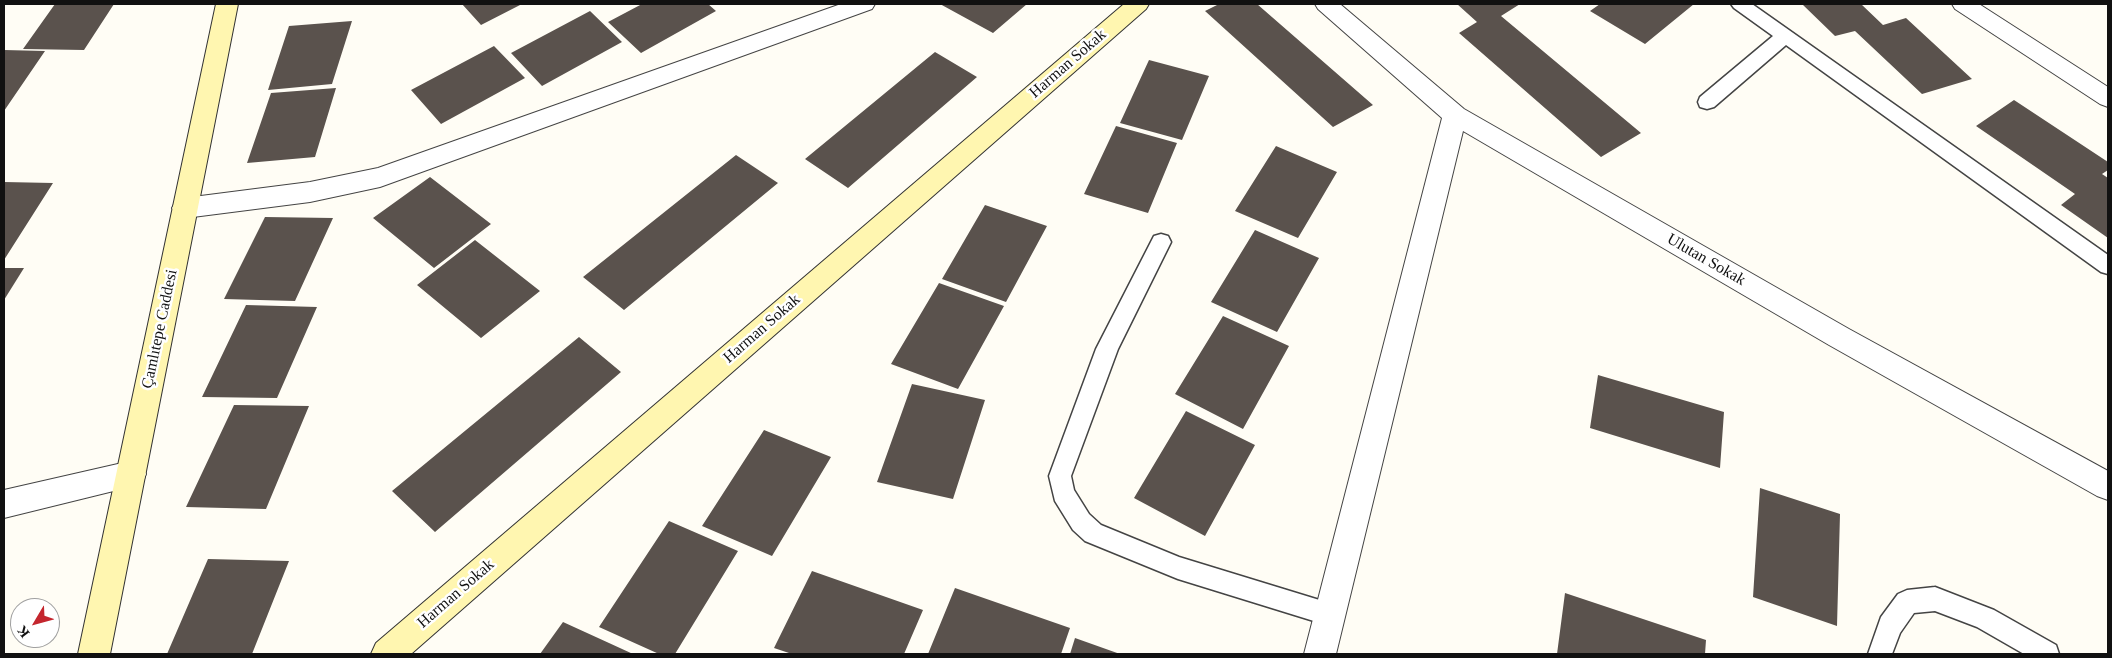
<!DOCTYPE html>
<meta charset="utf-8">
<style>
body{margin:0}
#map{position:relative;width:2112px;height:658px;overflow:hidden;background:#fffdf5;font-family:"Times New Roman",serif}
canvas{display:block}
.frame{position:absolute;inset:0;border:5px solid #111;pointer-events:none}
.north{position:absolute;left:10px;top:598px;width:50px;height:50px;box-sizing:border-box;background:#fff;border:1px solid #a0a0a0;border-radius:50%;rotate:233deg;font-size:14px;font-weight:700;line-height:20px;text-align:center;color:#111}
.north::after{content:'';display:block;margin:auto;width:18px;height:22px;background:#c4262e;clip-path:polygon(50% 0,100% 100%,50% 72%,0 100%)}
</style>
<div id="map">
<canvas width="2112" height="658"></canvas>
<div class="frame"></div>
<div class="north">K</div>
</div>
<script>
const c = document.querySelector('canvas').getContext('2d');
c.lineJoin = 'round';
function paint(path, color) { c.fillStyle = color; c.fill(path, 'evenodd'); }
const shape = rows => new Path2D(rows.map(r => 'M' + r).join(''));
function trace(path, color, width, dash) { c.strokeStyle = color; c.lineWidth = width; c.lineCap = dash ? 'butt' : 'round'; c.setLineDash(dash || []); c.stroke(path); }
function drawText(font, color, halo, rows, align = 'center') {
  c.font = font + ' "Times New Roman",serif'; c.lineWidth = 5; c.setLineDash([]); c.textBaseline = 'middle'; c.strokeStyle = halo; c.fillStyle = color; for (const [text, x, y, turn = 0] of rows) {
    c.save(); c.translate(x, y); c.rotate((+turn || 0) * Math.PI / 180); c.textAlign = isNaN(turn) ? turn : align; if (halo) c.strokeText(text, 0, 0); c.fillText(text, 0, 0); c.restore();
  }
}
paint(shape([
 [55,4,114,4,84,50,23,49],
 [462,4,522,4,481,25],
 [642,4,708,4,716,11,641,53,608,22],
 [940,4,1027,4,993,33],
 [1219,4,1257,4,1373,105,1333,127,1205,11],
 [1457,4,1520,4,1501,16,1641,133,1601,157,1459,33,1477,22],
 [1600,4,1694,4,1645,44,1590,11],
 [1802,4,1861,4,1883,25,1906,18,1972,79,1922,94,1855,31,1835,36],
 [590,11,622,42,542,86,511,53],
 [352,21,332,84,268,90,289,26],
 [494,46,525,78,441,124,411,90],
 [4,50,45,51,4,111],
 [935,52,977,77,848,188,805,159],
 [1149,60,1209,76,1182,140,1120,123],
 [336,88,315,157,247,163,271,93],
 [2014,100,2108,162,2108,170,2102,174,2108,178,2108,238,2061,205,2075,194,1976,126],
 [1116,126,1177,143,1148,213,1084,194],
 [1276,146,1337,172,1298,238,1235,211],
 [736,155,778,183,624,310,583,277],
 [430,177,491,224,434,268,373,218],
 [4,182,53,183,4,260],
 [985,205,1047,226,1006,302,942,279],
 [265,217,333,218,295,301,224,299],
 [1255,230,1319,258,1277,332,1211,302],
 [475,240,540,291,481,338,417,285],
 [4,268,24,268,4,300],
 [939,283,1004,306,958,389,891,364],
 [246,305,317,307,277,398,202,397],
 [1223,316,1289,346,1243,429,1175,394],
 [579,337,621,372,435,532,392,491],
 [1598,375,1724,412,1720,468,1590,428],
 [912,384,985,400,953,499,877,482],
 [234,405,309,406,266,509,186,507],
 [1186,411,1255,445,1205,536,1134,498],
 [764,430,831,457,772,556,702,526],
 [1760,488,1840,514,1837,626,1753,597],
 [669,521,738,551,675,654,659,654,599,627],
 [208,559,289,561,252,654,167,654],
 [812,571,923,610,904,654,792,654,774,648],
 [955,588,1070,628,1061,654,928,654],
 [1565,593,1706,640,1705,654,1557,654],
 [563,622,609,643,633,654,540,654],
 [1075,638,1120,654,1070,654]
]), '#5a524d');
const lane = shape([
 [1731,4,1752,4,2108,255,2108,274,2101,272,1786,45,1714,107,1707,109,1700,107,1698,102,1700,97,1773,36,1734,8,1731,4],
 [1161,234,1168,236,1171,242,1118,349,1071,476,1074,490,1089,514,1101,525,1179,557,1339,606,1342,614,1339,622,1330,626,1178,579,1085,541,1073,530,1055,501,1049,476,1096,349,1154,236,1161,234],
 [1935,587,1994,610,2056,645,2059,654,2024,654,1977,627,1935,611,1914,613,1900,633,1892,654,1868,654,1881,617,1898,594,1907,590,1935,587]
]);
const street = shape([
 [841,4,875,4,872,9,380,187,310,202,185,218,176,215,172,208,176,201,185,198,310,182,378,168,841,4],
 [1315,4,1340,4,1464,109,1849,329,2108,471,2108,500,2097,496,1829,345,1463,131,1336,654,1304,654,1442,118,1318,9,1315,4],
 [1952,4,1979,4,2108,87,2108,107,2100,104,1955,9,1952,4],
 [131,461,142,464,146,474,142,484,4,518,4,490,131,461]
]);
const secondary = shape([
 [216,4,238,4,110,654,78,654,216,4],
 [1124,4,1149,4,1146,9,411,654,371,654,376,643,1124,4]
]);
trace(lane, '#444', 3);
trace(street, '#444', 2);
trace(secondary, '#333', 2);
paint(lane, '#fff');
paint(street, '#fff');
paint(secondary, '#fff6b0');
drawText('16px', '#111', '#fff', [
 ["Harman Sokak",1068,64,-41],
 ["Ulutan Sokak",1706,260,30],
 ["Çamlıtepe Caddesi",160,329,-78],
 ["Harman Sokak",762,329,-41],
 ["Harman Sokak",456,594,-41]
]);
</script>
